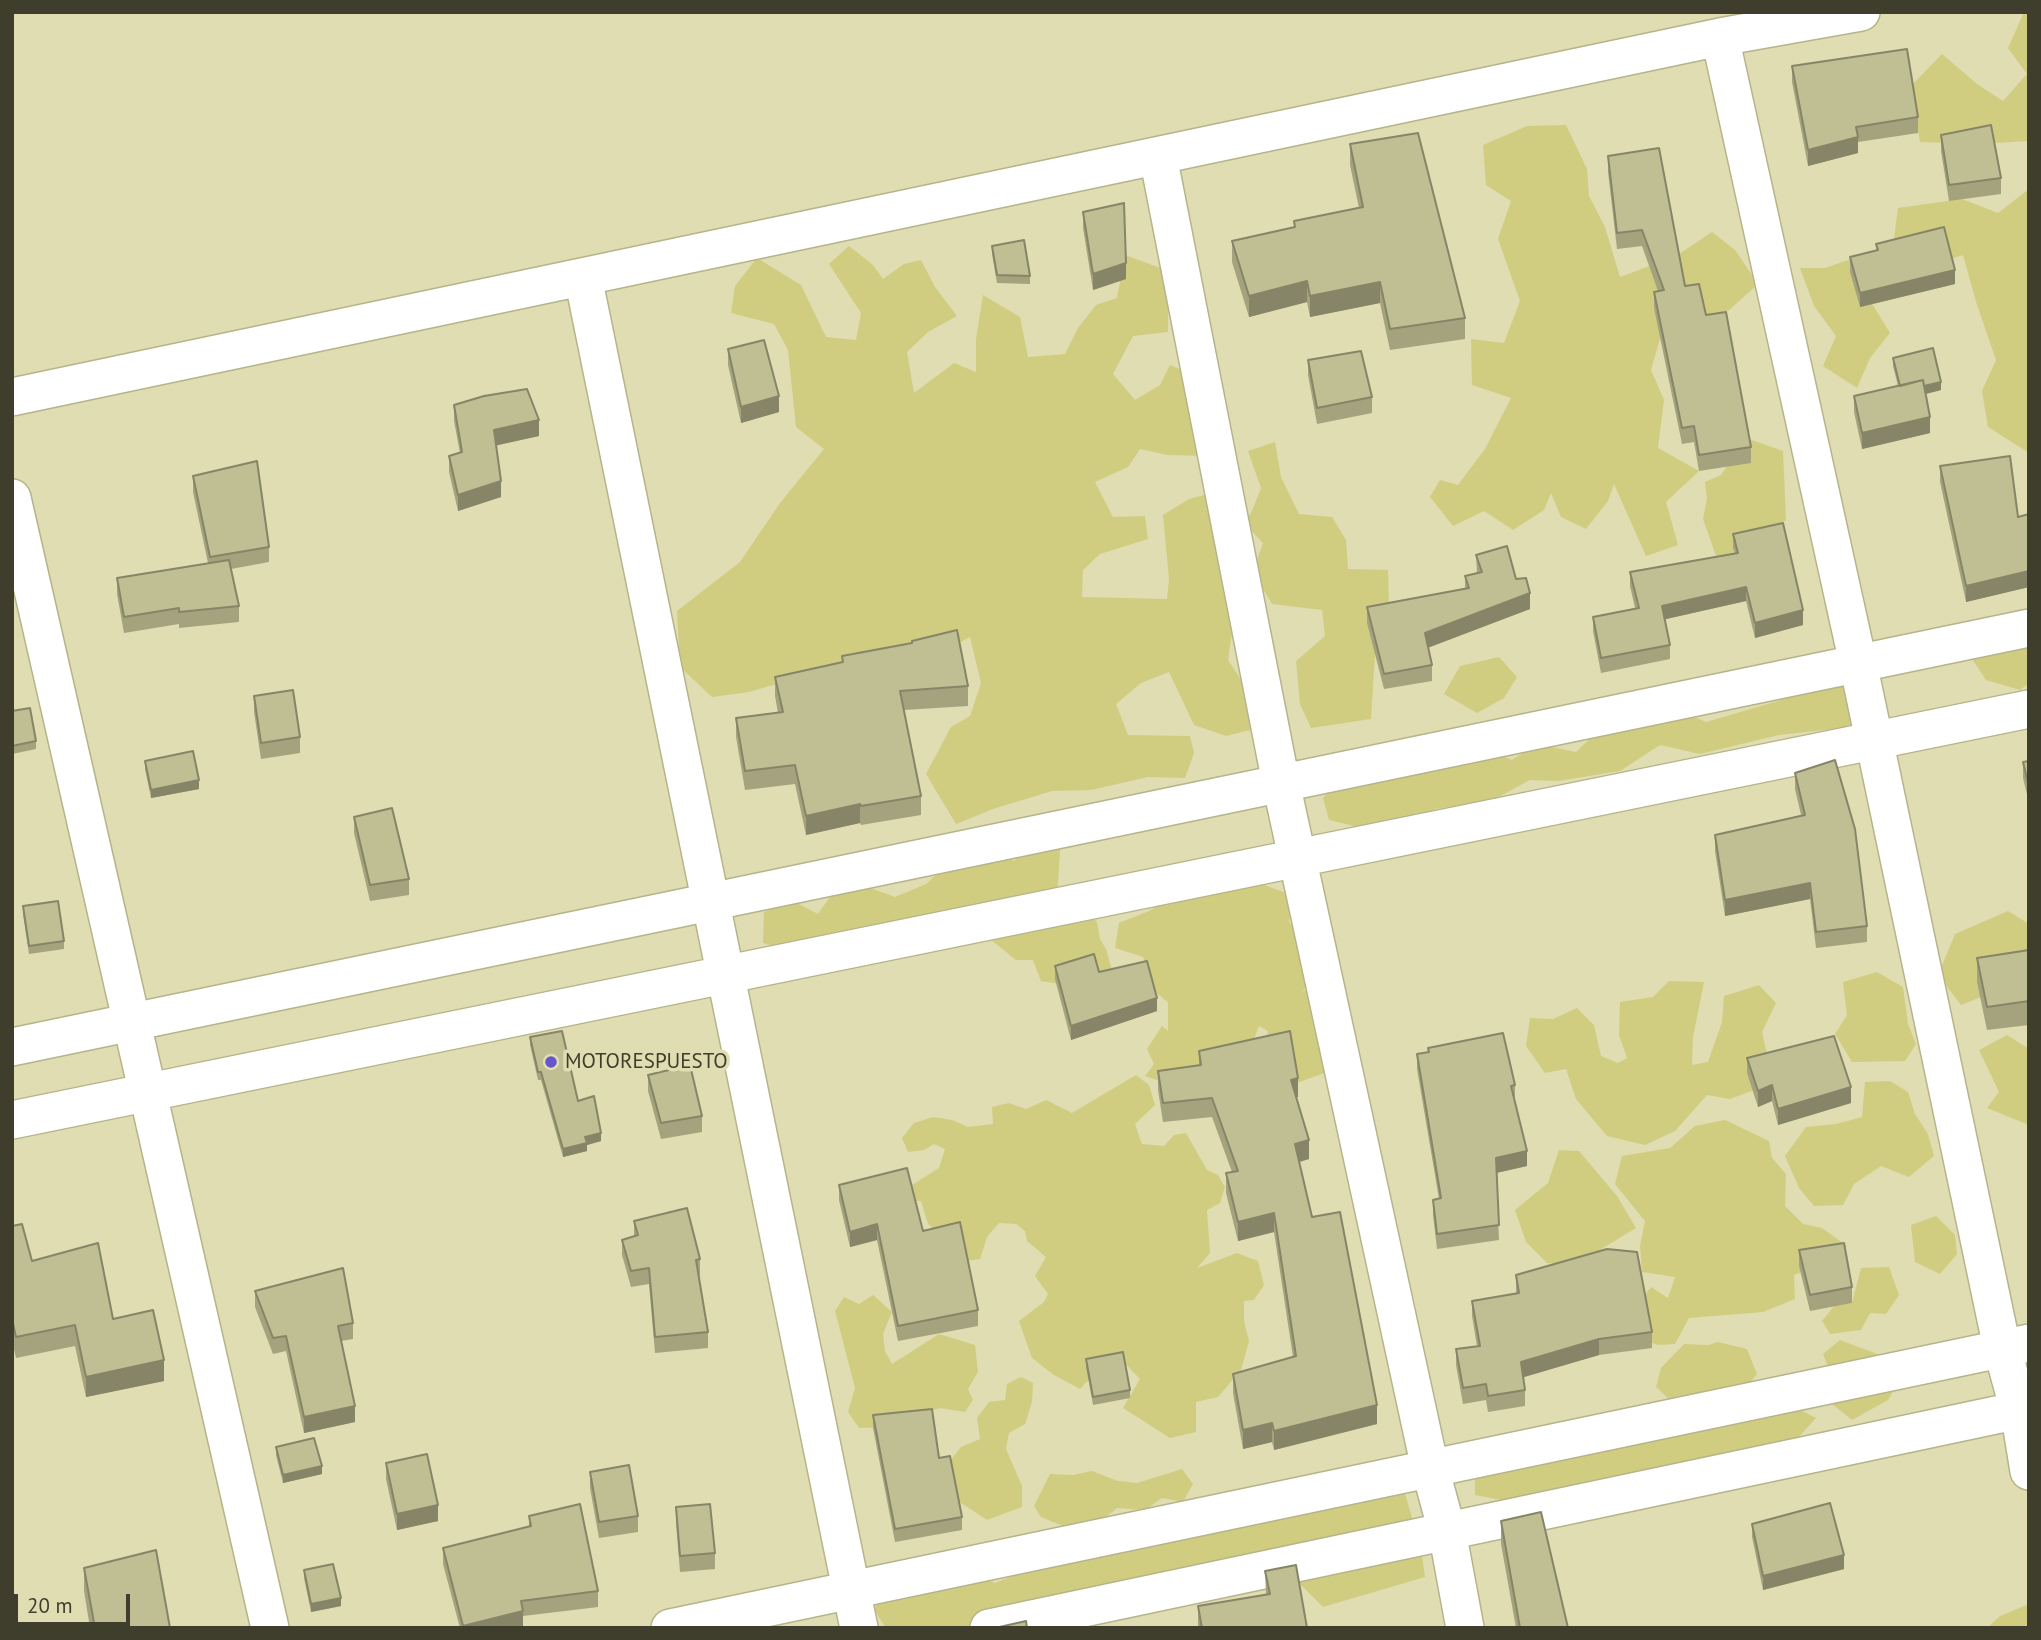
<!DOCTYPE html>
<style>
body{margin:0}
#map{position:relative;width:2041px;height:1640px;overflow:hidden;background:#dfddb1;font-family:"PT Sans",sans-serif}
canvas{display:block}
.frame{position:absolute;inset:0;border:14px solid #3f3e2c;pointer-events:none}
.scale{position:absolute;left:14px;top:1594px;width:116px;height:32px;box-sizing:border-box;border:4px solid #3f3e2c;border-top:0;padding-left:9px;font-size:21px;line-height:24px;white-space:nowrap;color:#3f3e2c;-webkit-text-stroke:5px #dfddb1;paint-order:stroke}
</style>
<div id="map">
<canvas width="2041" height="1640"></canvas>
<div class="frame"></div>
<div class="scale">20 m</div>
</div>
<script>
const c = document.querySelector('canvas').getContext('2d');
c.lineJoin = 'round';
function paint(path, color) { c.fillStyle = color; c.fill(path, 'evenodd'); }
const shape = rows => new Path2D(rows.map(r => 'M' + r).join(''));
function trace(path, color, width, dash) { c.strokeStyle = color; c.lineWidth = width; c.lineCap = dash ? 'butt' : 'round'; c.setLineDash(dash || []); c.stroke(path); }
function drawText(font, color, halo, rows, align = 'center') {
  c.font = font + ' "PT Sans",sans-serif'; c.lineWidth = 7; c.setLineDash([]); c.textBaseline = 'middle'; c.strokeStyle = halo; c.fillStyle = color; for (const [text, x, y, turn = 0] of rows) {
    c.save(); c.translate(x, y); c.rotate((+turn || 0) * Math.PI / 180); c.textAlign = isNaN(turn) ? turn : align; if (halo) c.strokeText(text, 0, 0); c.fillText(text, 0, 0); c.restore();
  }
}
paint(shape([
 [2024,12,2029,12,2029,141,1975,144,1920,142,1910,87,1942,54,1977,84,2003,101,2027,74,2008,48],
 [1566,125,1587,169,1589,196,1605,227,1620,277,1676,256,1712,232,1735,250,1758,284,1728,311,1678,326,1660,339,1651,370,1664,400,1658,448,1699,471,1666,502,1678,545,1646,556,1614,484,1608,501,1586,529,1561,517,1551,493,1544,510,1513,530,1484,511,1453,526,1430,497,1440,480,1458,485,1485,449,1511,398,1472,385,1471,339,1504,343,1520,301,1498,239,1511,201,1486,185,1483,145,1527,126],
 [2029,189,2029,453,1988,427,1982,391,1996,360,1977,305,1963,255,1919,270,1892,254,1898,208,1962,199,1998,213],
 [849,246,873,265,883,279,904,264,921,260,935,287,957,316,928,332,907,352,914,393,954,363,976,372,976,339,983,295,1020,317,1028,357,1065,354,1078,328,1096,305,1117,298,1125,255,1163,269,1168,306,1168,332,1133,336,1113,374,1135,400,1160,385,1170,365,1182,370,1207,456,1167,455,1140,449,1128,467,1095,482,1113,517,1145,516,1148,539,1100,554,1083,570,1082,597,1167,599,1169,579,1163,515,1189,499,1208,494,1235,612,1228,660,1243,683,1258,728,1226,736,1194,725,1169,672,1141,683,1116,704,1128,735,1190,736,1194,753,1185,778,1148,777,1091,790,1052,791,993,809,956,824,926,774,951,727,970,716,981,683,970,637,938,654,797,678,749,692,712,697,680,667,677,611,740,562,780,503,824,449,796,427,788,350,774,324,731,313,735,286,757,258,801,285,826,337,856,340,861,313,829,264],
 [1854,258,1871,302,1890,333,1870,358,1857,388,1823,366,1836,336,1814,306,1800,268,1825,268],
 [1746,438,1783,451,1786,520,1721,570,1703,519,1707,498,1705,482,1721,475],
 [1275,442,1281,477,1299,514,1332,517,1346,540,1348,569,1388,570,1389,608,1375,655,1371,719,1311,728,1300,704,1296,661,1325,636,1322,610,1272,604,1253,572,1263,543,1244,523,1252,511,1261,488,1248,451],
 [2029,630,2029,683,2020,690,1986,680,1972,659,1993,644],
 [1499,657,1517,677,1504,698,1477,713,1444,694,1460,666],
 [1831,678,1855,696,1851,727,1779,735,1700,754,1660,745,1620,771,1558,781,1530,780,1491,801,1435,809,1379,832,1329,820,1323,798,1348,772,1478,746,1512,760,1537,744,1576,752,1603,726,1667,705,1706,722,1778,701],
 [1036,839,1060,850,1057,898,994,911,942,910,864,938,828,933,795,952,763,943,764,912,793,901,818,914,843,878,895,897,926,884,956,856,987,849,1014,861],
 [1248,879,1294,896,1289,922,1307,947,1314,977,1302,992,1314,985,1333,1070,1291,1085,1265,1045,1268,1031,1259,1026,1249,1052,1166,1083,1145,1076,1154,1064,1147,1049,1162,1026,1168,1031,1168,1002,1151,989,1143,957,1115,948,1119,923,1149,911,1182,891],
 [1082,904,1097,922,1100,939,1106,949,1112,970,1073,986,1041,981,1033,960,1016,960,990,939],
 [2008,911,2029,924,2029,978,1961,1005,1938,975,1955,934],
 [1877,972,1903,987,1908,1024,1916,1044,1905,1061,1852,1062,1835,1034,1847,1015,1843,982],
 [1669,981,1704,982,1693,1037,1692,1065,1708,1062,1722,1022,1724,996,1759,985,1776,1003,1762,1032,1767,1054,1762,1087,1730,1099,1707,1095,1675,1131,1645,1145,1607,1136,1576,1099,1566,1069,1545,1073,1526,1046,1530,1018,1553,1019,1577,1008,1594,1025,1601,1056,1618,1063,1627,1058,1619,1035,1620,1002,1653,997],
 [2007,1035,2029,1049,2029,1125,1987,1108,1999,1092,1979,1050],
 [1136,1075,1149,1085,1155,1105,1135,1124,1142,1144,1164,1146,1174,1135,1186,1133,1207,1170,1218,1175,1225,1187,1220,1203,1207,1210,1210,1253,1197,1268,1237,1253,1258,1261,1264,1285,1254,1300,1244,1301,1244,1321,1249,1341,1241,1370,1218,1397,1196,1402,1196,1432,1170,1438,1123,1408,1140,1379,1123,1361,1105,1363,1080,1389,1054,1375,1032,1358,1019,1321,1044,1302,1048,1294,1035,1276,1046,1257,1027,1241,1025,1231,1016,1224,999,1223,987,1237,980,1259,952,1263,940,1235,928,1224,921,1201,914,1201,912,1185,939,1168,945,1149,934,1144,924,1150,908,1152,902,1138,914,1123,933,1117,952,1120,968,1127,993,1124,992,1107,1009,1103,1026,1109,1046,1100,1072,1113],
 [1890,1081,1908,1092,1915,1114,1928,1134,1934,1156,1909,1177,1881,1166,1854,1184,1843,1205,1814,1206,1799,1188,1785,1156,1806,1127,1836,1124,1862,1117,1865,1082],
 [1725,1120,1769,1141,1772,1158,1786,1174,1785,1206,1803,1224,1822,1228,1847,1246,1827,1262,1794,1275,1795,1299,1763,1312,1689,1318,1675,1344,1657,1345,1635,1335,1635,1308,1651,1287,1668,1298,1675,1277,1642,1272,1640,1246,1645,1221,1615,1184,1622,1156,1670,1148,1695,1126],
 [1559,1150,1579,1151,1617,1196,1636,1228,1575,1265,1547,1263,1526,1242,1515,1210,1548,1183],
 [1936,1216,1955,1235,1957,1254,1940,1274,1915,1262,1911,1225],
 [1889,1267,1899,1295,1886,1314,1870,1313,1861,1330,1830,1334,1822,1321,1834,1306,1852,1303,1861,1268],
 [873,1295,892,1312,883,1334,885,1351,892,1364,939,1334,975,1345,978,1372,968,1389,973,1400,965,1412,940,1408,912,1416,894,1427,859,1428,848,1412,855,1388,835,1311,844,1297,859,1304],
 [1840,1340,1880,1355,1900,1380,1888,1400,1852,1420,1832,1404,1836,1387,1823,1354],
 [1718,1342,1747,1349,1757,1374,1747,1386,1678,1407,1656,1387,1661,1368,1684,1344,1708,1345],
 [1021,1377,1033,1383,1032,1402,1025,1424,1009,1433,1006,1449,1022,1486,1022,1507,987,1520,946,1493,946,1466,961,1447,980,1439,977,1418,989,1402,1005,1400,1007,1384],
 [1791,1405,1816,1418,1786,1451,1518,1503,1475,1495,1475,1477],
 [1182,1469,1193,1484,1183,1502,1162,1498,1145,1510,1117,1508,1096,1525,1070,1529,1041,1517,1034,1506,1050,1474,1073,1475,1092,1471,1118,1481,1137,1483],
 [1404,1490,1421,1549,1425,1577,1323,1607,1294,1578,958,1628,885,1627,874,1609,885,1592,911,1597,923,1584,969,1572,995,1583,1030,1569],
 [2029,1604,2029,1628,1987,1628,2000,1616]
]), '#d1cd80');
const minor = shape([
 [1720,37,1858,663,2002,1348,2019,1410,2029,1471],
 [1158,156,1281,783,1430,1468,1447,1531,1465,1628],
 [583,277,859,1628],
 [12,397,1720,37,1861,12],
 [12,498,270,1628],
 [12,1047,2029,628],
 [12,1120,2029,709],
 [670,1628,2029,1343],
 [989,1628,2029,1408]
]);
trace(minor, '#b6b48a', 40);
trace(minor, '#fff', 37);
paint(shape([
 [1792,66,1918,117,1918,133,1858,142,1858,153,1808,166,1792,82],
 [1941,135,2001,178,2001,194,1949,201,1941,151],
 [1350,144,1465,318,1465,339,1390,350,1380,303,1310,317,1307,302,1249,317,1232,262,1232,241,1294,227,1294,221,1359,208,1350,165],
 [1608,156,1685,286,1706,315,1751,447,1751,463,1699,471,1694,442,1682,444,1654,308,1654,292,1658,291,1642,246,1617,249,1608,172],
 [1083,212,1126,279,1093,290,1083,228],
 [1876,244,1955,284,1860,307,1850,272,1850,257,1876,250],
 [992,246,1030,276,1030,284,997,283,992,254],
 [728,349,779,412,741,423,728,365],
 [1893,358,1941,390,1926,394,1930,433,1862,449,1854,412,1854,396,1898,386,1893,366],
 [1308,360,1372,397,1372,413,1317,424,1308,375],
 [454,405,539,436,496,445,501,497,458,511,449,472,449,456,460,453,454,421],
 [1940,466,2018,517,2029,514,2029,587,1966,602,1940,482],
 [193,476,269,547,269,562,231,569,239,606,239,622,179,628,179,624,124,633,117,594,117,578,208,563,193,492],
 [1733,534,1803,625,1755,638,1746,601,1665,619,1670,645,1670,659,1601,673,1593,631,1593,617,1635,608,1630,586,1630,572,1735,553,1733,548],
 [1476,555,1516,579,1530,609,1428,647,1432,665,1432,681,1384,689,1367,623,1367,607,1465,589,1465,576,1477,573],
 [842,656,968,686,968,706,904,710,921,796,921,815,861,825,860,823,806,835,795,784,745,790,736,737,736,718,778,713,775,696,775,677,842,662],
 [254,696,300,737,300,753,261,759,254,712],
 [12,711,36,741,36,749,12,754],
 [145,761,199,789,151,798,145,769],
 [2029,761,2029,803,2023,778,2023,762],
 [1795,773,1867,926,1867,942,1816,948,1810,899,1725,916,1715,851,1715,835,1801,815,1795,789],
 [354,817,409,879,409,895,370,901,354,833],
 [23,906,64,941,64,949,29,954,23,914],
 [2029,950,2029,1025,1987,1030,1977,982,1977,958],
 [1055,966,1157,1011,1071,1040,1055,979],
 [530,1037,578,1101,601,1141,587,1145,587,1151,563,1157,541,1080,538,1080,530,1045],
 [1428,1048,1515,1085,1515,1101,1527,1166,1496,1173,1499,1240,1437,1249,1433,1215,1433,1200,1439,1199,1417,1069,1417,1054,1428,1052],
 [1199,1051,1298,1097,1296,1097,1309,1159,1299,1162,1312,1217,1377,1424,1274,1450,1272,1442,1243,1449,1233,1393,1233,1374,1293,1357,1274,1232,1238,1241,1226,1193,1226,1173,1232,1172,1212,1117,1163,1122,1158,1090,1158,1071,1199,1065],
 [1747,1058,1851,1103,1778,1125,1772,1101,1758,1107,1747,1073],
 [648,1075,702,1116,702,1132,661,1139,648,1091],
 [839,1185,923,1231,978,1310,978,1326,898,1341,877,1240,850,1247,839,1200],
 [634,1221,700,1259,700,1275,698,1276,708,1332,708,1348,655,1353,649,1284,631,1287,622,1255,622,1240,634,1236],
 [12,1226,32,1261,113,1319,164,1381,86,1397,75,1346,16,1358,12,1340],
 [1799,1250,1852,1287,1852,1303,1810,1311,1799,1266],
 [1516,1275,1652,1332,1652,1348,1599,1355,1523,1377,1525,1390,1525,1406,1488,1412,1486,1400,1463,1404,1456,1365,1456,1349,1477,1346,1472,1316,1472,1301,1516,1293],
 [255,1291,353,1323,353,1339,341,1341,355,1422,304,1433,286,1351,273,1354,255,1307],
 [1086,1359,1130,1390,1130,1398,1093,1405,1086,1367],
 [873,1415,939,1458,962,1517,962,1530,895,1542,873,1428],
 [276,1447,322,1474,283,1483,276,1455],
 [386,1463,438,1521,397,1530,386,1479],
 [590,1472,638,1516,638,1532,599,1538,590,1488],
 [676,1507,715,1553,715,1569,680,1572,676,1523],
 [529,1516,598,1591,598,1607,523,1616,523,1627,522,1628,460,1628,443,1564,443,1548,529,1527],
 [1501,1521,1568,1628,1516,1628,1501,1544],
 [1752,1524,1844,1569,1763,1590,1752,1537],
 [84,1568,170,1628,90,1628,84,1591],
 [304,1570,341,1606,311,1612,304,1578],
 [1265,1571,1307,1628,1198,1628,1198,1606,1266,1595]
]), '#a5a37e');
paint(shape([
 [1858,137,1858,153,1808,166,1808,150],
 [1126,263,1126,279,1093,290,1093,274],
 [1955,270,1955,284,1860,307,1860,293],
 [1307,281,1307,302,1249,317,1249,296],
 [1380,282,1380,303,1310,317,1310,296],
 [1941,382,1941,390,1901,400,1901,391],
 [779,396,779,412,741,423,741,407],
 [1930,417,1930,433,1862,449,1862,433],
 [539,420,539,436,494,446,494,430],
 [501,481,501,497,458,511,458,495],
 [2029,571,2029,587,1966,602,1966,586],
 [1746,587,1746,601,1662,620,1662,606],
 [1530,593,1530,609,1425,649,1425,633],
 [1803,610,1803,625,1755,638,1755,623],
 [199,780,199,789,151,798,151,790],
 [860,804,860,823,806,835,806,816],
 [1810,883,1810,899,1725,916,1725,900],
 [1157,998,1157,1011,1071,1040,1071,1026],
 [1298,1078,1298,1097,1291,1099,1291,1080],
 [1772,1085,1772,1101,1758,1107,1758,1091],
 [1851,1087,1851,1103,1778,1125,1778,1109],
 [601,1133,601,1141,587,1145,587,1151,563,1157,563,1149,585,1137],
 [1309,1140,1309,1159,1295,1163,1295,1144],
 [1527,1151,1527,1166,1496,1173,1496,1158],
 [1274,1213,1274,1232,1238,1241,1238,1222],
 [877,1224,877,1240,850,1247,850,1232],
 [1599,1339,1599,1355,1521,1378,1521,1362],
 [164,1360,164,1381,86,1397,86,1377],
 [1377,1405,1377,1424,1274,1450,1274,1431],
 [355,1406,355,1422,304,1433,304,1417],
 [1272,1423,1272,1442,1243,1449,1243,1430],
 [322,1466,322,1474,283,1483,283,1475],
 [438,1505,438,1521,397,1530,397,1514],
 [1844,1555,1844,1569,1763,1590,1763,1576],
 [341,1598,341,1606,311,1612,311,1604],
 [523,1611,523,1627,463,1628,463,1626]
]), '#868567');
const building = shape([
 [1907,49,1918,117,1856,127,1858,137,1808,150,1792,66,1907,49],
 [1991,125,2001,178,1949,185,1941,135,1991,125],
 [1418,133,1465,318,1390,329,1380,282,1310,296,1307,281,1249,296,1232,241,1295,227,1294,221,1363,207,1350,144,1418,133],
 [1659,148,1685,286,1699,284,1706,315,1726,312,1751,447,1699,455,1694,426,1682,428,1654,292,1664,290,1642,230,1617,233,1608,156,1659,148],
 [1124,203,1126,263,1093,274,1083,212,1124,203],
 [1944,227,1955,270,1860,293,1850,257,1878,250,1876,244,1944,227],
 [1024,240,1030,276,997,275,992,246,1024,240],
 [764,340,779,396,741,407,728,349,764,340],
 [1933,348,1941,382,1924,386,1923,380,1900,386,1893,358,1933,348],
 [1361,351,1372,397,1317,408,1308,360,1361,351],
 [1923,380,1930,417,1862,433,1854,396,1923,380],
 [527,389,539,420,494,430,501,481,458,495,449,456,462,452,454,405,484,396,527,389],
 [2010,456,2018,517,2029,514,2029,571,1966,586,1940,466,2010,456],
 [257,461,269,547,210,557,193,476,257,461],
 [1783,523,1803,610,1755,623,1746,587,1662,606,1670,645,1601,658,1593,617,1639,608,1630,572,1738,553,1733,534,1783,523],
 [1507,546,1516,579,1526,578,1530,593,1425,633,1432,665,1384,674,1367,607,1469,588,1465,576,1482,572,1476,555,1507,546],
 [229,560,239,606,179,612,179,608,124,617,117,578,229,560],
 [957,630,968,686,900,691,921,796,861,806,860,804,806,816,795,765,745,771,736,718,783,712,775,677,843,662,842,656,912,643,912,641,957,630],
 [293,690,300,737,261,743,254,696,293,690],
 [30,708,36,741,12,746,12,711,30,708],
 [193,751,199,780,151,790,145,761,193,751],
 [1835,760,1855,829,1867,926,1816,932,1810,883,1725,900,1715,835,1805,815,1795,773,1835,760],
 [2029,761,2029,787,2023,762,2029,761],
 [392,808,409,879,370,885,354,817,392,808],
 [58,901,64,941,29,946,23,906,58,901],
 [2029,950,2029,1001,1987,1007,1977,958,2029,950],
 [1094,954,1099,972,1147,961,1157,998,1071,1026,1055,966,1094,954],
 [562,1031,578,1101,594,1096,601,1133,585,1137,587,1143,563,1149,541,1072,538,1072,530,1037,562,1031],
 [1290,1031,1298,1078,1291,1080,1309,1140,1295,1144,1312,1217,1340,1212,1377,1405,1274,1431,1272,1423,1243,1430,1233,1374,1296,1356,1274,1213,1238,1222,1226,1173,1238,1171,1212,1098,1163,1103,1158,1071,1201,1065,1199,1051,1290,1031],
 [1503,1033,1515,1085,1511,1086,1527,1151,1496,1158,1499,1225,1437,1234,1433,1200,1441,1198,1417,1054,1429,1052,1428,1048,1503,1033],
 [1834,1036,1851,1087,1778,1109,1772,1085,1758,1091,1747,1058,1834,1036],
 [690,1065,702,1116,661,1123,648,1075,690,1065],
 [907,1168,923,1231,960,1222,978,1310,898,1326,877,1224,850,1232,839,1185,907,1168],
 [687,1208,700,1259,696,1260,708,1332,655,1337,649,1268,631,1271,622,1240,638,1235,634,1221,687,1208],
 [22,1224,32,1261,98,1243,113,1319,153,1310,164,1360,86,1377,75,1325,16,1337,12,1319,12,1226,22,1224],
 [1844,1243,1852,1287,1810,1295,1799,1250,1844,1243],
 [1607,1249,1637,1252,1652,1332,1599,1339,1521,1362,1525,1390,1488,1396,1486,1384,1463,1388,1456,1349,1480,1346,1472,1301,1519,1293,1516,1275,1607,1249],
 [343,1268,353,1323,338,1326,355,1406,304,1417,286,1336,273,1338,255,1291,343,1268],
 [1123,1352,1130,1390,1093,1397,1086,1359,1123,1352],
 [932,1409,939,1458,950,1456,962,1517,895,1529,873,1415,932,1409],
 [314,1438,322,1466,283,1475,276,1447,314,1438],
 [427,1454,438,1505,397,1514,386,1463,427,1454],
 [629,1465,638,1516,599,1522,590,1472,629,1465],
 [1830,1503,1844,1555,1763,1576,1752,1524,1830,1503],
 [580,1504,598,1591,521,1601,523,1611,463,1626,443,1548,531,1526,529,1516,580,1504],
 [710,1504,715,1553,680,1556,676,1507,710,1504],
 [1541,1512,1568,1628,1520,1628,1501,1521,1541,1512],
 [156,1550,170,1628,95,1628,84,1568,156,1550],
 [333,1564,341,1598,311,1604,304,1570,333,1564],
 [1296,1565,1307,1628,1202,1628,1198,1606,1270,1594,1265,1571,1296,1565],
 [1026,1621,1027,1628,995,1628,1026,1621]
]);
paint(building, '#c0be93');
trace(building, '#868567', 2);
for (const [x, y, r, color] of [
 [551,1062,7,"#6755ce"]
]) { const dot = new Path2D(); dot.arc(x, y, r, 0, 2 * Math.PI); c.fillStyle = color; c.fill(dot); trace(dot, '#dfddb1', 2.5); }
drawText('21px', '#3f3e2c', '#dfddb1', [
 ["MOTORESPUESTO",565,1062]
], 'left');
</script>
